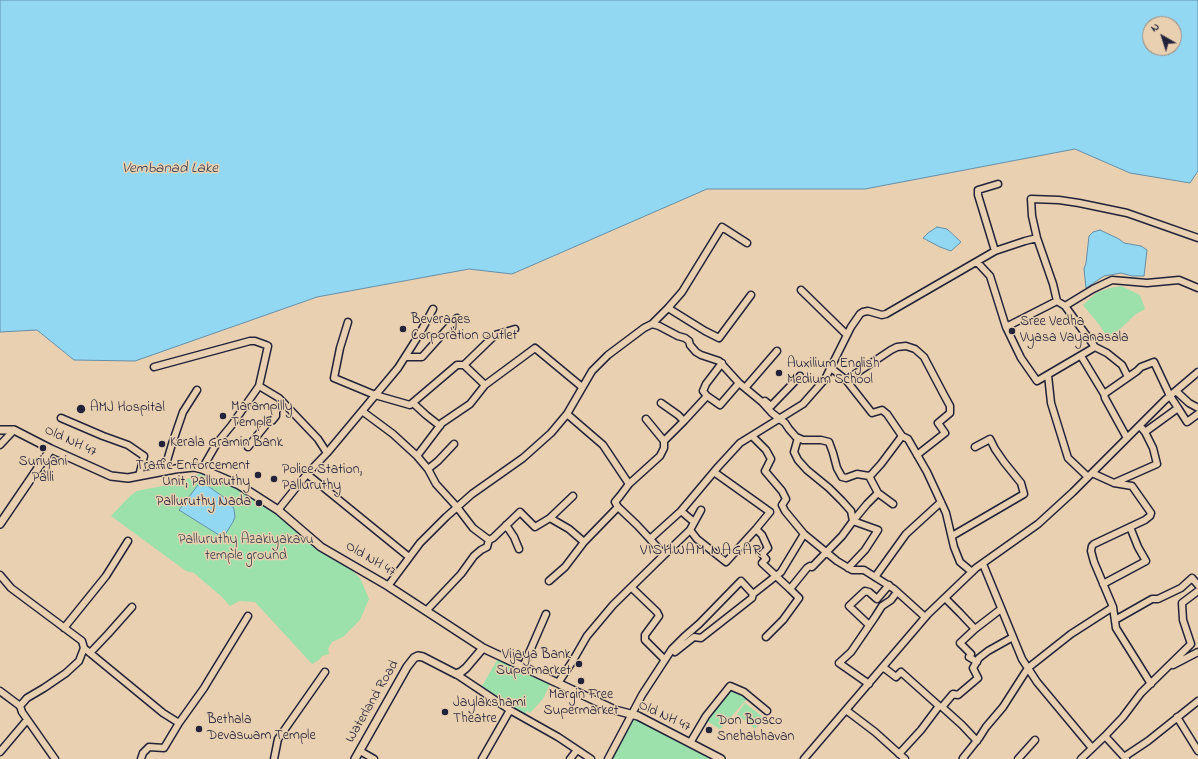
<!DOCTYPE html>
<style>
body{margin:0}
#map{position:relative;width:1198px;height:759px;overflow:hidden;background:#e8d0b0;font-family:"Indie Flower",sans-serif}
canvas{display:block}
.north{position:absolute;left:1142px;top:16px;width:40px;height:40px;box-sizing:border-box;background:#e8d0b0;border:1px solid #998a81;border-radius:50%;rotate:321deg;font-size:11px;font-weight:700;line-height:16px;text-align:center;color:#22223b}
.north::after{content:'';display:block;margin:auto;width:14px;height:18px;background:#22223b;clip-path:polygon(50% 0,100% 100%,50% 72%,0 100%)}
</style>
<div id="map">
<canvas width="1198" height="759"></canvas>
<div class="north">N</div>
</div>
<script>
const c = document.querySelector('canvas').getContext('2d');
c.lineJoin = 'round';
function paint(path, color) { c.fillStyle = color; c.fill(path, 'evenodd'); }
const shape = rows => new Path2D(rows.map(r => 'M' + r).join(''));
function trace(path, color, width, dash) { c.strokeStyle = color; c.lineWidth = width; c.lineCap = dash ? 'butt' : 'round'; c.setLineDash(dash || []); c.stroke(path); }
function drawText(font, color, halo, rows, align = 'center') {
  c.font = font + ' "Indie Flower",sans-serif'; c.lineWidth = 3; c.setLineDash([]); c.textBaseline = 'middle'; c.strokeStyle = halo; c.fillStyle = color; for (const [text, x, y, turn = 0] of rows) {
    c.save(); c.translate(x, y); c.rotate((+turn || 0) * Math.PI / 180); c.textAlign = isNaN(turn) ? turn : align; if (halo) c.strokeText(text, 0, 0); c.fillText(text, 0, 0); c.restore();
  }
}
paint(shape([
 [1121,286,1140,295,1145,309,1136,314,1120,329,1107,338,1101,327,1083,305,1096,293,1110,288],
 [204,472,221,479,278,508,342,561,360,578,369,599,360,620,343,637,332,642,328,649,329,654,322,656,319,660,312,664,255,602,239,601,230,606,222,597,194,573,186,571,111,516,129,497,137,491,172,484,187,479],
 [499,657,551,682,543,699,530,713,527,711,524,716,479,691],
 [730,688,747,699,720,729,705,720],
 [745,703,764,718,755,729,737,714],
 [635,717,718,759,611,759]
]), '#9ce0ac');
const water = shape([
 [0,0,1198,0,1198,171,1190,183,1130,173,1075,149,865,189,707,189,512,274,469,269,317,297,135,361,74,360,37,330,0,332,0,0],
 [1150,24,1174,24,1174,48,1150,48,1150,24],
 [937,227,947,229,961,242,951,251,940,247,923,238,928,233,937,227],
 [1100,230,1119,239,1124,243,1141,246,1147,250,1144,276,1132,276,1121,273,1104,276,1086,288,1084,269,1086,263,1089,236,1093,232,1100,230],
 [201,481,229,501,234,509,235,517,233,522,226,533,219,535,179,510,201,481]
]);
paint(water, '#92d8f3');
trace(water, '#658fa9', 1);
const minor = shape([
 [1037,238,1053,284,1057,301,1065,306],
 [995,251,978,195,978,190,998,184],
 [977,262,990,276,1006,327,1021,358,1037,381,1095,347,1065,306,1093,289,1112,280,1147,283,1179,280,1198,288],
 [801,290,847,335],
 [668,308,705,331,719,338,751,295],
 [348,322,340,348,334,378,375,395,410,405,457,365,464,365,485,385],
 [652,324,668,308,682,292,722,227,747,243],
 [1006,327,1057,301],
 [1095,347,1107,353,1122,365,1128,377],
 [1081,356,1104,394,1105,398,1127,438],
 [406,357,422,357,457,318],
 [722,363,706,384,703,391,707,396,720,405,739,383],
 [464,365,495,335,515,329],
 [154,367,250,341,255,341,266,345,268,346,259,386],
 [831,368,846,380,872,413,882,410,887,414,902,436],
 [1048,375,1051,403,1068,458,1088,477],
 [846,380,891,350,897,347,906,346,915,349,924,357,944,395,950,406,950,413,938,423,945,433,917,455],
 [745,388,777,351],
 [1176,391,1189,403,1198,408],
 [1104,394,1137,371,1141,367,1154,362,1170,396,1178,408],
 [765,401,771,406,800,376],
 [413,403,426,415,440,426],
 [661,403,678,415,684,421],
 [362,411,393,434,417,456,428,469,436,484,457,507,473,528,489,540,493,538,520,512,535,527,550,518,569,529,584,542],
 [567,414,603,445,629,484],
 [61,418,103,436,128,445,144,456,139,476],
 [646,419,664,441],
 [1145,432,1178,408,1187,422,1198,414],
 [752,436,766,450,771,459,765,471,782,491,786,499,782,505,785,511,804,534],
 [0,445,14,430],
 [248,447,269,421,272,421,276,416,276,411,283,402],
 [417,456,442,423,470,404,485,385,535,348,582,387],
 [202,469,217,443,231,426,259,386,279,398,318,439,327,453],
 [428,469,438,461,454,444],
 [164,471,172,444,183,412,197,390],
 [714,472,770,512,756,529,762,535,768,548,762,554,766,559,762,563,790,589,807,568,810,566,812,567,842,536,853,521,851,511,842,501,829,488,807,470,798,460,794,452,798,438],
 [1092,473,1114,483,1132,486,1151,513,1150,516,1145,520,1094,544,1092,546,1091,551,1094,562,1113,607,1116,628,1151,684],
 [307,474,409,557],
 [869,476,878,493,893,504],
 [1114,483,1157,464,1153,448,1145,432,1140,426],
 [618,507,637,525,650,539],
 [278,510,307,474,327,453,398,368,419,335,433,309],
 [681,511,694,522],
 [550,518,573,496],
 [506,525,514,537,519,549],
 [690,530,697,539,726,562,756,529],
 [952,536,1024,494,1021,483,1004,462,995,449,990,439,975,447],
 [664,555,690,530,701,510],
 [983,564,1022,659,1037,682,1092,748],
 [848,568,865,550,878,530,853,521,867,504,878,493],
 [0,575,11,588,82,641,84,648,79,661,66,673,44,688,27,698,20,706],
 [875,577,906,534,941,502],
 [549,581,565,567,584,542,618,507,615,502,620,496,629,484,660,456,664,448,664,441,684,421,707,396],
 [1103,584,1146,561,1138,547,1130,527],
 [388,586,420,543,446,517,472,494,523,458,551,433,567,414,592,371,608,355,644,328,652,324,659,326,678,336,685,338,689,341,690,345,696,352,701,355,719,361,739,383,762,402,772,413,785,423,789,429,796,437,803,440,821,440,829,442,833,453,837,468,842,477,846,478,857,474,869,476,871,475,881,464,902,436,908,439,927,472,946,513,954,547,960,562,972,572],
 [632,588,657,612,659,616,645,635,645,640,665,660],
 [945,598,960,613,975,629,1001,609],
 [426,611,461,574,474,556,481,550,487,547,489,540],
 [1115,620,1152,599,1158,599,1181,588,1192,578,1198,585],
 [869,625,849,606,865,591,869,592,877,599,889,585],
 [64,628,106,576,128,541],
 [975,629,960,643,971,654,969,657,977,662],
 [766,637,783,620,799,598,790,589],
 [84,648,163,713,179,723],
 [672,649,675,652,694,637,701,638,752,598,753,594],
 [90,653,108,634,132,607],
 [1173,665,1198,652],
 [523,667,546,614],
 [883,667,896,677,901,672,939,706],
 [456,674,510,710,558,737,591,759],
 [558,683,572,662,587,636,613,605,664,555,650,539,681,511,718,467,740,443,803,404,825,379,851,327,860,314,863,312,868,311,882,315,886,314,995,251,1025,241,1037,238,1032,216,1031,199,1059,200,1079,203,1127,213,1198,238],
 [869,684,839,663,851,652,875,617,882,606,891,600,897,592],
 [0,691,20,706,22,712,55,759],
 [942,707,962,725,977,741],
 [846,710,875,732,905,759],
 [1177,717,1198,751],
 [690,743,706,716,730,686,744,692,767,711],
 [360,751,374,759],
 [0,752,27,720],
 [899,754,921,730,939,706,942,707,953,694,958,695,978,678,973,668,979,658,988,651,1013,637],
 [1124,757,1148,741,1198,701],
 [141,759,143,753,149,747,164,748,179,723,204,688,210,678,248,616],
 [274,759,278,739,325,672],
 [482,759,510,710],
 [570,759,577,750],
 [608,759,642,695,672,649,684,637,699,624,741,581,753,594,781,572,804,534,837,561,852,570,864,570,894,589,925,617],
 [804,759,928,614,976,568,1038,524,1073,492,1165,400,1198,372],
 [964,759,963,758,979,738,986,727,1003,707,1028,668,1071,634,1113,607],
 [1018,759,1035,740],
 [1081,759,1105,736],
 [1126,759,1105,736,1123,717,1141,693,1191,644,1183,620,1182,603,1198,591]
]);
const major = shape([
 [0,430,14,430,51,449,111,476,128,478,175,469,194,467,202,469,239,485,278,510,321,547,388,586,483,648,615,710,638,716,721,759],
 [0,524,51,449],
 [355,759,407,667,414,658,418,656,423,657,456,674,461,672,466,668,483,648]
]);
trace(minor, '#22223b', 9);
trace(major, '#22223b', 10);
trace(minor, '#e8d0b0', 6);
trace(major, '#e8d0b0', 7);
for (const [x, y, r, color] of [
 [403,329,4,"#22223b"],
 [1012,331,4,"#22223b"],
 [779,373,4,"#22223b"],
 [81,409,5,"#22223b"],
 [223,416,4,"#22223b"],
 [162,444,4,"#22223b"],
 [43,448,4,"#22223b"],
 [258,475,4,"#22223b"],
 [274,479,4,"#22223b"],
 [259,503,4,"#22223b"],
 [579,664,4,"#22223b"],
 [581,681,4,"#22223b"],
 [445,712,4,"#22223b"],
 [199,729,4,"#22223b"],
 [709,730,4,"#22223b"]
]) { const dot = new Path2D(); dot.arc(x, y, r, 0, 2 * Math.PI); c.fillStyle = color; c.fill(dot); trace(dot, '#e8d0b0', 1.5); }
drawText('14px', '#22223b', '#e8d0b0', [
 ["Beverages",411,321],
 ["Corporation Outlet",411,337],
 ["Sree Vedha",1020,323],
 ["Vyasa Vayanasala",1020,339],
 ["Auxilium English",787,365],
 ["Medium School",787,381],
 ["Marampilly",231,408],
 ["Temple",231,424],
 ["AMJ Hospital",90,409],
 ["Kerala Gramin Bank",170,444],
 ["Suriyani",43,463,"center"],
 ["Palli",43,479,"center"],
 ["Traffic Enforcement",250,467,"right"],
 ["Unit, Palluruthy",250,483,"right"],
 ["Police Station,",282,471],
 ["Palluruthy",282,487],
 ["Palluruthy Nada",251,503,"right"],
 ["Vijaya Bank",571,656,"right"],
 ["Supermarket",571,672,"right"],
 ["Margin Free",581,696,"center"],
 ["Supermarket",581,712,"center"],
 ["Jaylakshami",453,704],
 ["Theatre",453,720],
 ["Bethala",207,721],
 ["Devaswam Temple",207,737],
 ["Don Bosco",717,722],
 ["Snehabhavan",717,738]
], 'left');
drawText('14px', '#22223b', '#e8d0b0', [
 ["Old NH 47",70,442,25],
 ["Old NH 47",370,560,31],
 ["Waterland Road",373,702,-60],
 ["Old NH 47",664,717,25]
]);
drawText('14px', '#343e4c', '#e8d0b0', [
 ["Palluruthy Azakiyakavu",246,541],
 ["temple ground",246,557]
]);
drawText('italic 15px', '#333d57', '#e8d0b0', [
 ["Vembanad Lake",170,170]
]);
c.letterSpacing = '1px';
drawText('15px', '#22223b', '#e8d0b0', [
 ["VISHWAM NAGAR",701,552]
]);
c.letterSpacing = '0px';
</script>
